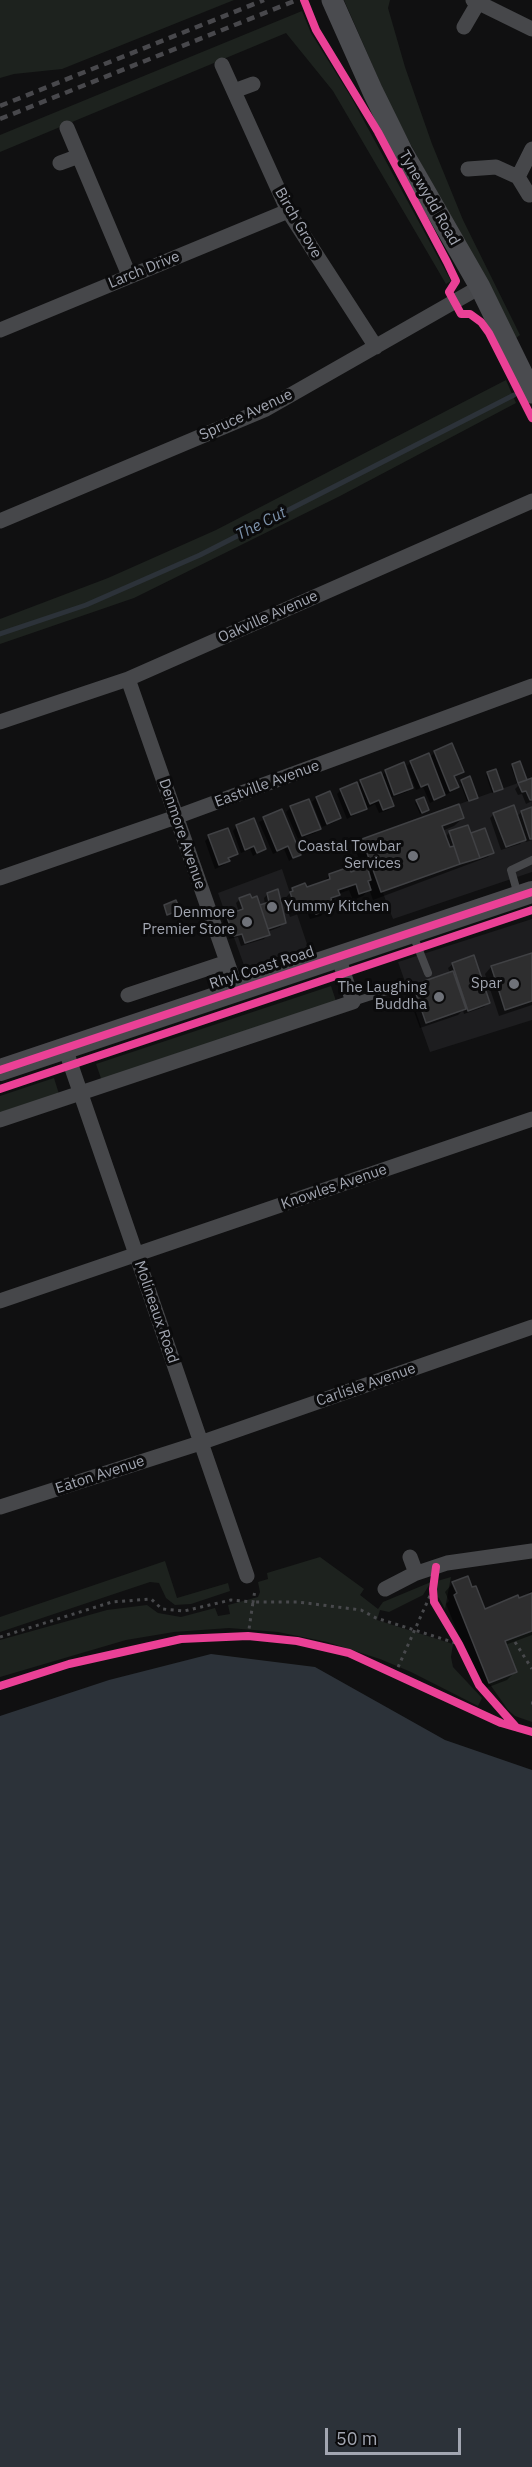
<!DOCTYPE html>
<style>
body{margin:0}
#map{position:relative;width:532px;height:2467px;overflow:hidden;background:#101011;font-family:"IBM Plex Sans",sans-serif}
canvas{display:block}
.scale{position:absolute;left:325px;top:2428px;width:136px;height:27px;box-sizing:border-box;border:3px solid #a2a6b1;border-top:0;padding-left:8px;font-size:18px;line-height:21px;white-space:nowrap;color:#a2a6b1;-webkit-text-stroke:4px #0b0b0c;paint-order:stroke}
</style>
<div id="map">
<canvas width="532" height="2467"></canvas>
<div class="scale">50 m</div>
</div>
<script>
const c = document.querySelector('canvas').getContext('2d');
c.lineJoin = 'round';
function paint(path, color) { c.fillStyle = color; c.fill(path, 'evenodd'); }
const shape = rows => new Path2D(rows.map(r => 'M' + r).join(''));
function trace(path, color, width, dash) { c.strokeStyle = color; c.lineWidth = width; c.lineCap = dash ? 'butt' : 'round'; c.setLineDash(dash || []); c.stroke(path); }
function drawText(font, color, halo, rows, align = 'center') {
  c.font = font + ' "IBM Plex Sans",sans-serif'; c.lineWidth = 6; c.setLineDash([]); c.textBaseline = 'middle'; c.strokeStyle = halo; c.fillStyle = color; for (const [text, x, y, turn = 0] of rows) {
    c.save(); c.translate(x, y); c.rotate((+turn || 0) * Math.PI / 180); c.textAlign = isNaN(turn) ? turn : align; if (halo) c.strokeText(text, 0, 0); c.fillText(text, 0, 0); c.restore();
  }
}
paint(shape([
 [532,778,532,872,393,919,362,839],
 [282,869,308,947,245,968,218,893],
 [532,919,532,1020,430,1052,398,962]
]), '#1d1d1f');
paint(shape([
 [0,0,234,0,62,69,14,74,0,78],
 [344,0,390,0,388,8,405,67,432,144,463,220,520,335,516,338,392,110],
 [302,11,311,33,351,97,451,281,446,284,333,91,286,33,0,152,0,135],
 [506,380,516,403,340,496,134,598,0,644,0,619,108,578,216,530],
 [331,986,336,1001,102,1081,96,1064],
 [54,1078,59,1094,0,1114,0,1096],
 [320,1557,364,1589,360,1595,378,1609,383,1602,431,1582,423,1595,389,1612,380,1610,377,1620,453,1644,451,1657,453,1667,482,1698,478,1706,411,1672,380,1659,327,1642,278,1632,229,1628,174,1632,126,1640,0,1677,0,1640,107,1610,147,1605,158,1613,181,1617,215,1608,218,1616,230,1614,228,1605,258,1597,260,1592,258,1582,268,1579,267,1573],
 [165,1561,177,1598,228,1583,230,1591,191,1604,175,1605,166,1598,159,1583,150,1582,0,1632,0,1617],
 [451,1577,445,1609,439,1598,434,1595,437,1581],
 [532,1631,532,1722,515,1716,508,1710,489,1683,517,1672,505,1641]
]), '#1d221e');
paint(shape([
 [211,1654,315,1667,445,1740,532,1770,532,2467,0,2467,0,1716,109,1680]
]), '#2c3239');
paint(shape([
 [435,752,462,771,453,778,457,787,453,791,430,803,423,787,416,790,407,766,411,762,429,758],
 [519,763,521,784,532,780,532,801,526,804,522,794,518,795,515,789,518,786,511,767],
 [386,771,411,787,407,792,389,798,392,806,388,810,379,813,375,804,347,819,337,794,341,790,357,786,361,781,381,776],
 [495,771,500,790,492,793,486,775],
 [469,778,474,799,467,801,460,783],
 [316,798,339,818,335,822,322,827,312,802],
 [417,801,427,810,420,814,415,803],
 [291,807,319,829,315,833,298,839,286,812],
 [281,811,299,855,289,861,284,849,273,854,259,822],
 [522,812,532,813,532,840,526,842,525,839,520,844,501,850,490,818,494,814,516,817],
 [463,818,454,826,442,831,445,837,450,832,470,835,484,830,492,853,488,857,373,900,369,889,363,896,353,900,349,890,338,894,321,916,310,919,307,911,290,917,284,900,293,889,306,889,323,882,330,875,350,874,362,869,355,848,363,840],
 [237,826,264,849,253,856,250,849,241,853,233,831],
 [209,837,236,854,227,860,224,865,215,869,205,841],
 [268,894,284,923,280,927,267,932,268,935,264,939,241,946,238,937,229,939,223,921,227,917,239,912,236,903,240,899,259,907,265,905,264,898],
 [532,955,532,1005,499,1016,485,974,491,967],
 [453,964,488,1003,484,1007,464,1014,463,1010,458,1015,420,1028,407,992,414,986,450,973,448,968],
 [453,1583,484,1611,524,1597,532,1590,532,1635,505,1645,515,1672,507,1680,481,1690,446,1604,449,1601,445,1592],
 [452,1585,455,1585,459,1601]
]), '#0007');
trace(shape([
 [0,634,86,605,200,555,514,395]
]), '#2c3239', 5);
const building = shape([
 [452,743,464,772,454,776,459,787,450,791,434,751,452,743],
 [429,753,445,795,434,800,428,784,421,787,410,761,429,753],
 [520,761,527,780,518,783,512,764,520,761],
 [404,762,413,788,394,795,385,770,404,762],
 [496,769,503,789,494,792,487,772,496,769],
 [381,772,394,806,383,810,379,800,370,804,360,780,381,772],
 [470,776,478,798,469,801,461,780,470,776],
 [532,778,532,800,530,800,526,791,522,792,518,783,532,778],
 [357,782,367,809,351,815,340,789,357,782],
 [330,791,341,818,327,824,316,797,330,791],
 [424,797,429,810,422,813,416,800,424,797],
 [309,799,321,829,302,836,290,806,309,799],
 [459,804,464,818,442,826,450,847,454,846,460,864,381,892,362,839,459,804],
 [514,805,526,840,506,847,493,813,514,805],
 [532,807,532,839,530,839,521,811,532,807],
 [282,809,301,855,293,858,288,846,277,851,263,817,282,809],
 [254,818,266,849,257,853,254,846,245,850,236,825,254,818],
 [468,825,480,858,460,864,449,831,468,825],
 [228,828,238,854,228,858,230,861,219,865,208,835,228,828],
 [485,828,494,853,480,858,471,833,485,828],
 [367,866,371,880,368,881,371,890,359,894,356,884,338,890,340,895,331,898,332,903,327,904,329,910,316,914,313,905,296,911,290,892,293,891,292,888,305,883,307,887,330,879,329,874,349,867,351,872,367,866],
 [278,889,286,923,268,929,260,905,269,902,267,893,278,889],
 [250,894,252,898,257,896,270,935,245,943,242,934,234,936,226,915,243,909,239,898,250,894],
 [176,900,180,910,167,915,164,905,176,900],
 [532,953,532,1001,505,1010,491,966,532,953],
 [474,955,490,1003,468,1011,452,963,474,955],
 [453,971,466,1009,426,1023,413,985,453,971],
 [468,1576,472,1587,476,1586,485,1609,518,1595,519,1598,532,1593,532,1631,505,1641,517,1672,489,1683,454,1595,457,1593,452,1582,468,1576]
]);
paint(building, '#2e2e2f');
trace(building, '#404144', 1.5);
trace(shape([
 [248,1636,253,1602,298,1602,361,1610,376,1618,459,1644],
 [0,1637,112,1602,151,1599,162,1609,184,1611,231,1600,253,1602,255,1590],
 [515,1642,532,1669],
 [395,1674,433,1589],
 [531,1703,532,1703]
]), '#48494c', 3, [3, 4.5]);
trace(shape([
 [518,895,511,870,532,860],
 [413,935,428,973],
 [353,1002,402,986]
]), '#46474a', 8);
trace(shape([
 [473,0,532,29],
 [464,27,478,3],
 [222,65,288,211,376,347],
 [234,91,253,84],
 [67,128,129,275],
 [60,163,79,156],
 [468,169,496,167,518,177,529,195],
 [518,177,532,149],
 [0,330,288,211],
 [0,521,266,409,480,287],
 [128,679,237,990],
 [0,722,128,679,532,501],
 [0,878,176,817,532,686],
 [128,995,227,962],
 [65,1048,247,1576],
 [0,1120,353,1002,338,956],
 [0,1301,532,1119],
 [0,1507,200,1443,532,1327],
 [410,1557,416,1573],
 [385,1589,414,1574,447,1563,532,1551]
]), '#46474a', 15);
trace(shape([
 [332,0,373,92,402,151,480,287,532,393]
]), '#4a4b4f', 21);
trace(shape([
 [0,1070,532,892]
]), '#49494d', 22);
trace(shape([
 [0,106,264,0],
 [0,119,297,0]
]), '#48484c', 4.5, [8, 6]);
trace(shape([
 [304,0,316,30,378,132,447,262,456,281,449,292,461,314,470,314,481,322,489,333,532,418],
 [0,1070,532,892],
 [0,1089,532,910],
 [436,1567,433,1589,434,1602,459,1644,479,1685,516,1727],
 [0,1686,69,1664,181,1639,248,1636,297,1641,349,1653,501,1723,532,1732]
]), '#ea4096', 8);
for (const [x, y, r, color] of [
 [413,856,6,"#6f7279"],
 [272,907,6,"#6f7279"],
 [247,922,6,"#6f7279"],
 [514,984,6,"#6f7279"],
 [439,997,6,"#6f7279"]
]) { const dot = new Path2D(); dot.arc(x, y, r, 0, 2 * Math.PI); c.fillStyle = color; c.fill(dot); trace(dot, '#0b0b0c', 2); }
drawText('15px', '#a2a6b1', '#0b0b0c', [
 ["Tynewydd Road",429,198,60],
 ["Birch Grove",298,223,60],
 ["Larch Drive",144,270,-22],
 ["Spruce Avenue",246,415,-25],
 ["Oakville Avenue",268,617,-24],
 ["Eastville Avenue",267,784,-20],
 ["Denmore Avenue",182,834,71],
 ["Rhyl Coast Road",262,968,-18],
 ["Knowles Avenue",334,1187,-19],
 ["Molineaux Road",156,1312,71],
 ["Carlisle Avenue",366,1385,-19],
 ["Eaton Avenue",100,1475,-18]
]);
drawText('15px', '#a2a6b1', '#0b0b0c', [
 ["Coastal Towbar",401,847],
 ["Services",401,864],
 ["Yummy Kitchen",284,907,"left"],
 ["Denmore",235,913],
 ["Premier Store",235,930],
 ["Spar",502,984],
 ["The Laughing",427,988],
 ["Buddha",427,1005]
], 'right');
drawText('italic 16px', '#7c91aa', '#0b0b0c', [
 ["The Cut",261,524,-27]
]);
</script>
